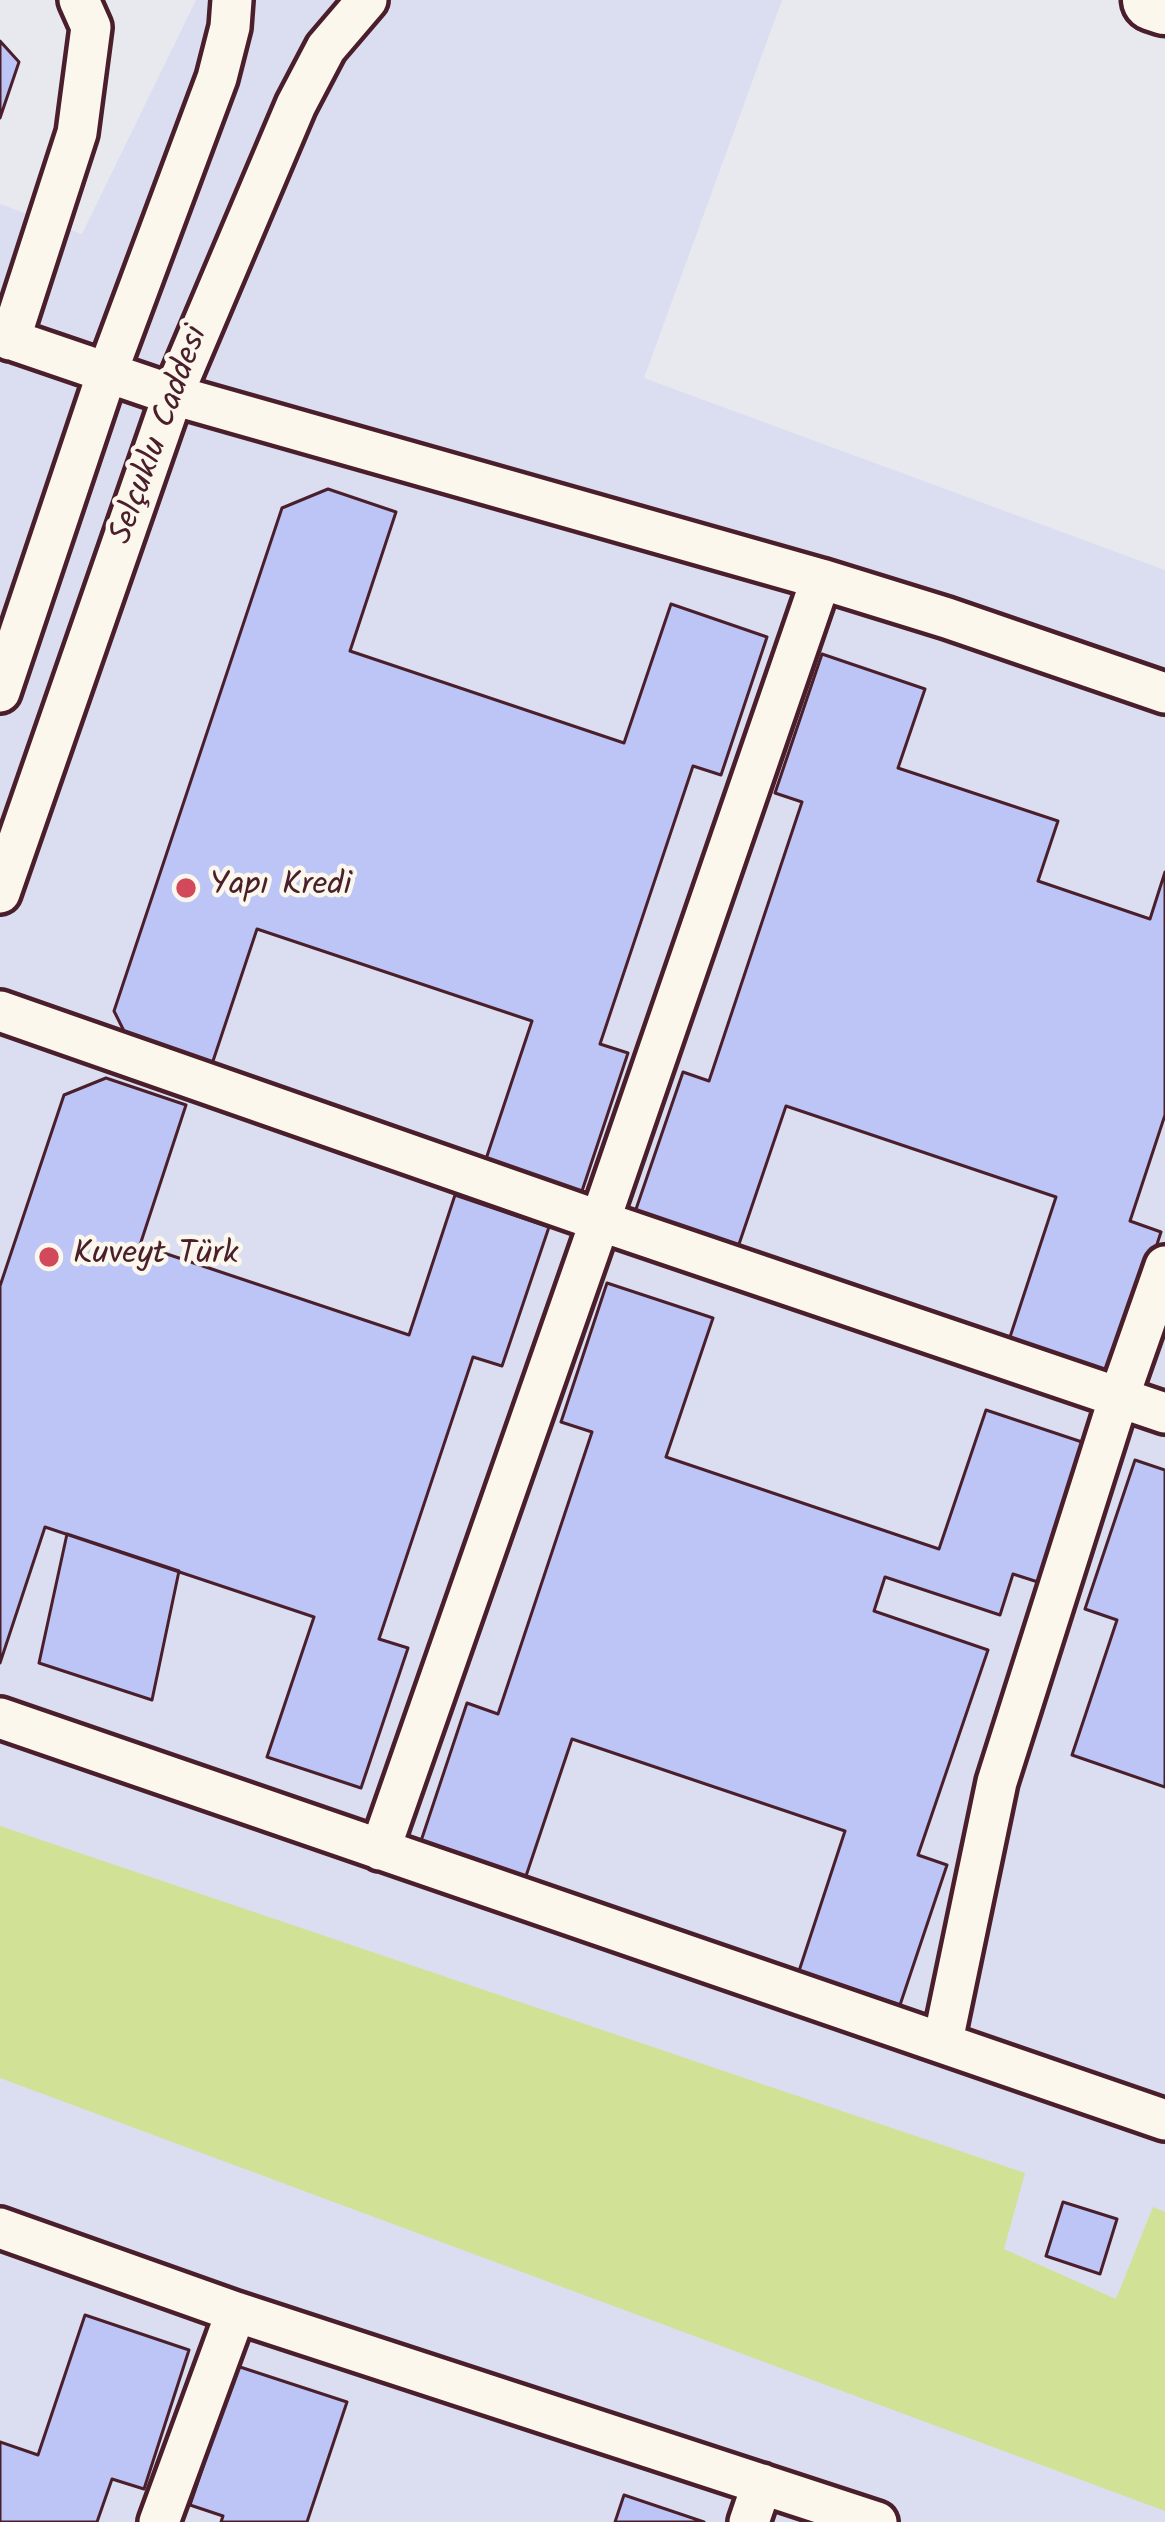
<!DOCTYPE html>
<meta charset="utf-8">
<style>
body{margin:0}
canvas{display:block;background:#e8e8ef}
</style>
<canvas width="1165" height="2522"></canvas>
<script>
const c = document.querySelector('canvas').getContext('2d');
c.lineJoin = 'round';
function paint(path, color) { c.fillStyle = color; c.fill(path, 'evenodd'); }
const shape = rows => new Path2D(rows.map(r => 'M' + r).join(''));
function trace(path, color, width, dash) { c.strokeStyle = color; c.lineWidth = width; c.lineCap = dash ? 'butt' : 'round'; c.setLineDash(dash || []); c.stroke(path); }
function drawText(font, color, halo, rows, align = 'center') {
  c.font = font + ' Kalam,sans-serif'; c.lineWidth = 9; c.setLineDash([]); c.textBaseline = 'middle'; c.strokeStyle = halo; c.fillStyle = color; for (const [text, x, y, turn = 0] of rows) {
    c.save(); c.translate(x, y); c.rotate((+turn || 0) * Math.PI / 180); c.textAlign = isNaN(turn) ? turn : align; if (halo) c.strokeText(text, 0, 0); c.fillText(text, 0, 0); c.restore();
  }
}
paint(shape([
 [196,0,782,0,644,378,1165,570,1165,2522,0,2522,0,204,82,234]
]), '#dbdef1');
paint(shape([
 [0,1826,1025,2173,1004,2249,1116,2299,1153,2207,1165,2212,1165,2511,0,2078]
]), '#d1e195');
const building = shape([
 [0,41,19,62,0,118,0,41],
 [328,489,396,512,350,651,624,743,671,604,767,637,721,775,693,766,600,1044,628,1053,580,1197,484,1165,532,1021,257,929,209,1073,132,1047,114,1011,282,508,328,489],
 [822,654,925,689,898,768,1058,821,1038,881,1150,919,1165,872,1165,1115,1130,1221,1161,1232,1114,1376,1009,1340,1056,1197,786,1106,737,1250,634,1215,683,1072,709,1081,802,802,775,793,822,654],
 [106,1078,186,1105,140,1245,409,1335,455,1195,549,1227,502,1366,473,1357,379,1639,408,1648,361,1788,267,1757,314,1617,45,1527,0,1663,0,1286,64,1095,106,1078],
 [607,1283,713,1318,666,1457,939,1549,986,1410,1088,1444,1041,1583,1013,1574,1000,1615,885,1577,874,1611,988,1650,918,1855,947,1865,900,2005,799,1971,845,1831,572,1739,525,1879,420,1844,467,1703,498,1714,592,1432,561,1422,607,1283],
 [1135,1460,1165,1470,1165,1787,1072,1755,1117,1620,1085,1609,1135,1460],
 [67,1534,179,1571,152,1700,39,1663,67,1534],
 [1063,2202,1117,2219,1100,2274,1046,2256,1063,2202],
 [85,2315,189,2350,144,2489,112,2479,97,2522,0,2522,0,2442,38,2455,85,2315],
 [237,2366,347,2402,307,2522,221,2522,223,2516,190,2505,237,2366],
 [624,2495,704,2522,615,2522,624,2495]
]);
paint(building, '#bcc5f6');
trace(building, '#4a1f2b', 3);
const minor = shape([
 [0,336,173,395,821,579,947,618,1165,693],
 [10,340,77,133,91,27,79,0],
 [0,692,107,373,217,78,230,27,232,0],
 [0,893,173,395,296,105,326,48,367,0],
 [0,1011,600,1221,1165,1413],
 [0,1718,1165,2120],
 [380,1850,600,1221,821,579],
 [943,2041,997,1782,1119,1397,1165,1266],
 [0,2228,236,2312,877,2522],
 [159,2522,236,2312],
 [749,2522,762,2484]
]);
const highway = shape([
 [1153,0,1165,4]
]);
trace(minor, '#4a1f2b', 48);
trace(highway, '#4a1f2b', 69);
trace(minor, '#fbf7ec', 39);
trace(highway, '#fbf7ec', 60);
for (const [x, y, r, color] of [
 [186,888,12,"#d1495b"],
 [49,1257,12,"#d1495b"]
]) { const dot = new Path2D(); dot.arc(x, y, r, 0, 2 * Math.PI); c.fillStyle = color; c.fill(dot); trace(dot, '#fbf7ec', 4.5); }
drawText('33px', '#4a1f2b', '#fbf7ec', [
 ["Selçuklu Caddesi",162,436,-70]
]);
drawText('33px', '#4a1f2b', '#fbf7ec', [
 ["Yapı Kredi",210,888],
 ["Kuveyt Türk",73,1257]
], 'left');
</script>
